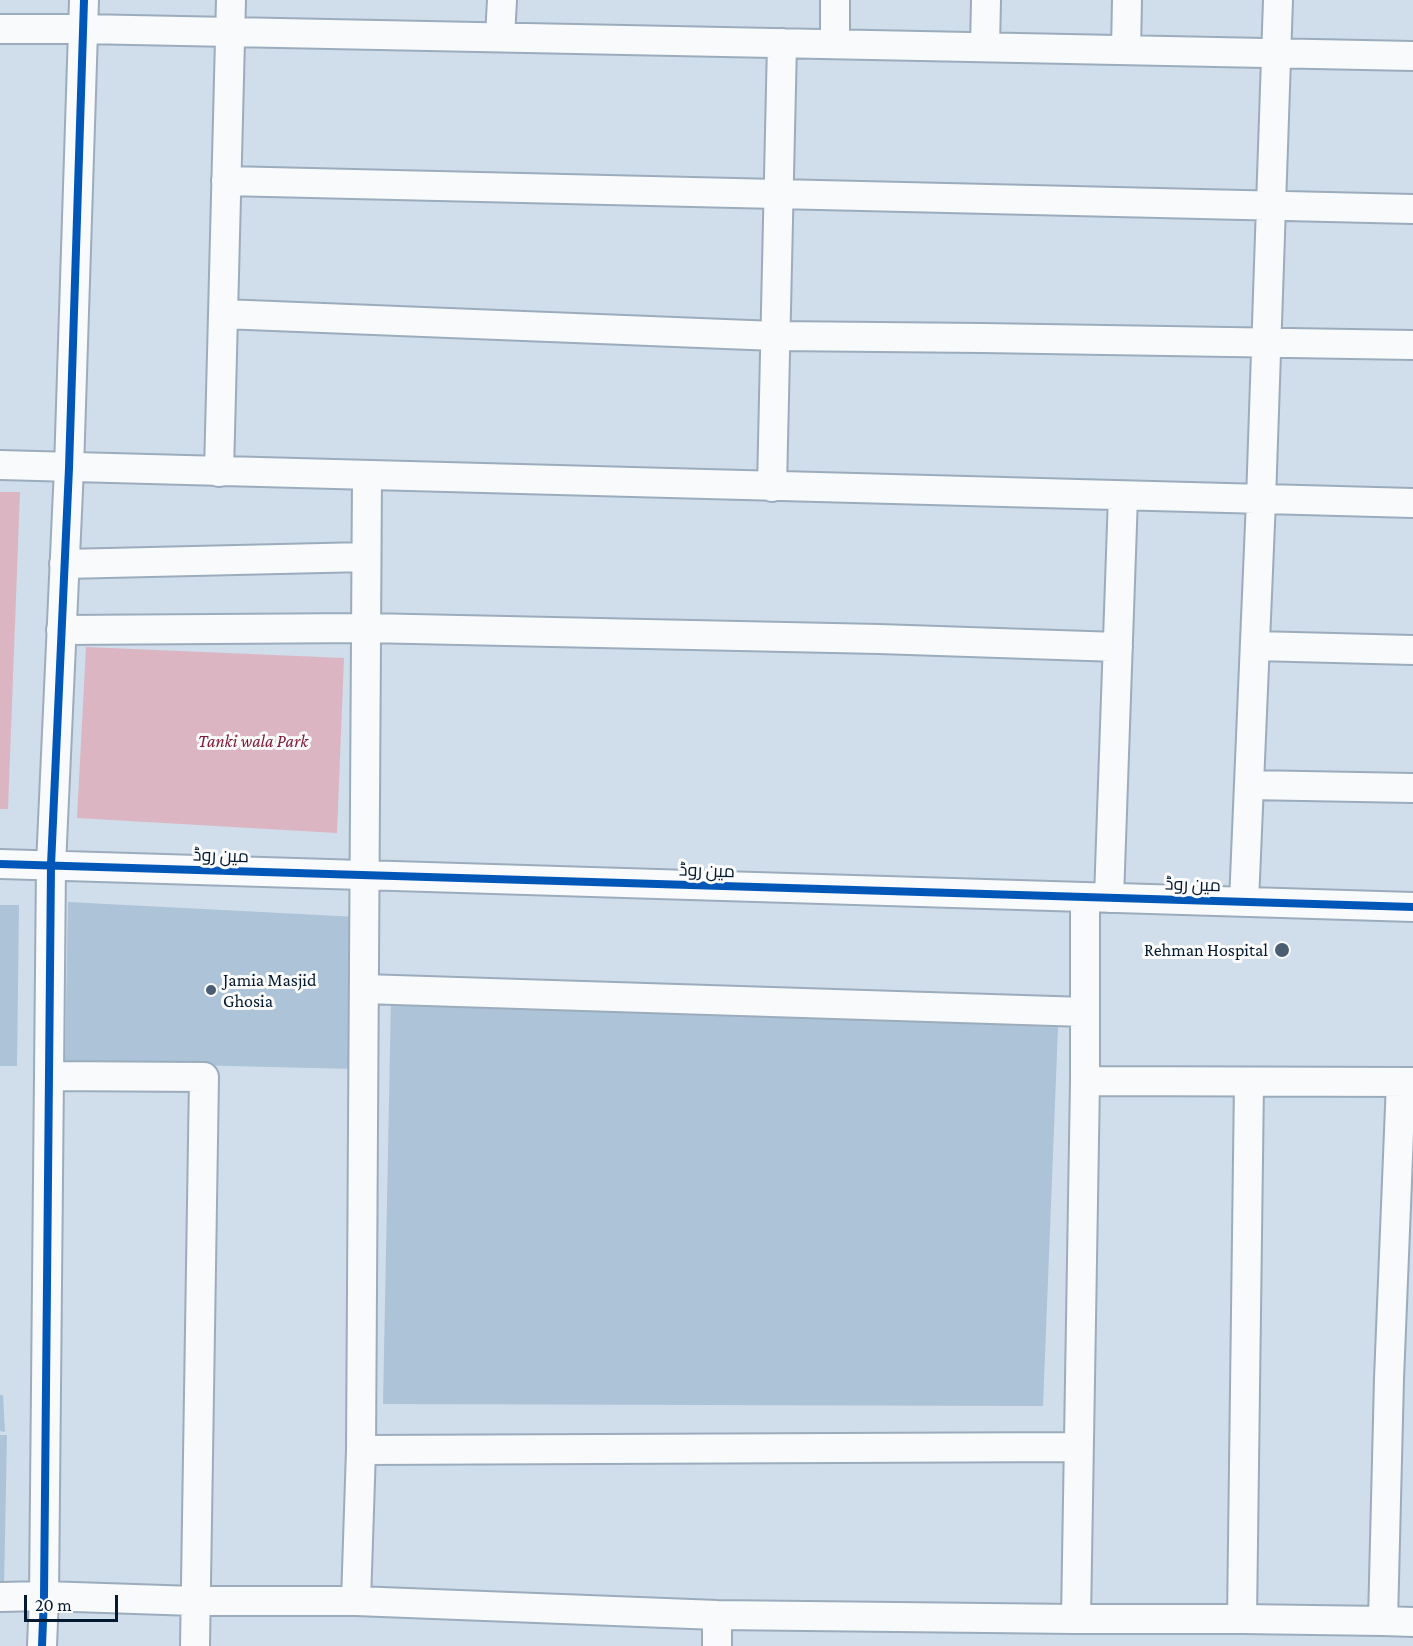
<!DOCTYPE html>
<meta charset="utf-8">
<style>
body{margin:0}
#map{position:relative;width:1413px;height:1646px;overflow:hidden;background:#d0ddea;font-family:"Crimson Pro",serif}
canvas{display:block}
.scale{position:absolute;left:24px;top:1595px;width:94px;height:27px;box-sizing:border-box;border:3px solid #031a30;border-top:0;padding-left:8px;font-size:18px;line-height:21px;white-space:nowrap;color:#031a30;-webkit-text-stroke:4px #fbfbfb;paint-order:stroke}
</style>
<div id="map">
<canvas width="1413" height="1646"></canvas>
<div class="scale">20 m</div>
</div>
<script>
const c = document.querySelector('canvas').getContext('2d');
c.lineJoin = 'round';
function paint(path, color) { c.fillStyle = color; c.fill(path, 'evenodd'); }
const shape = rows => new Path2D(rows.map(r => 'M' + r).join(''));
function trace(path, color, width, dash) { c.strokeStyle = color; c.lineWidth = width; c.lineCap = dash ? 'butt' : 'round'; c.setLineDash(dash || []); c.stroke(path); }
function drawText(font, color, halo, rows, align = 'center') {
  c.font = font + ' "Crimson Pro",Cairo,serif'; c.lineWidth = 6; c.setLineDash([]); c.textBaseline = 'middle'; c.strokeStyle = halo; c.fillStyle = color; for (const [text, x, y, turn = 0] of rows) {
    c.save(); c.translate(x, y); c.rotate((+turn || 0) * Math.PI / 180); c.textAlign = isNaN(turn) ? turn : align; if (halo) c.strokeText(text, 0, 0); c.fillText(text, 0, 0); c.restore();
  }
}
paint(shape([
 [0,492,20,492,8,809,0,809],
 [86,647,344,658,337,833,77,818]
]), '#dbb6c2');
paint(shape([
 [68,902,357,917,355,1069,65,1062],
 [0,905,19,905,17,1066,0,1066],
 [391,999,1058,1027,1043,1406,383,1404],
 [0,1395,3,1395,5,1432,0,1431],
 [0,1435,7,1435,4,1588,0,1588]
]), '#adc3d8');
const street = shape([
 [0,29,83,29,1413,56],
 [500,37,502,0],
 [835,44,835,0],
 [985,47,986,0],
 [1126,50,1127,0],
 [226,181,1413,209],
 [223,314,775,336,982,338,1413,345],
 [0,465,1413,503],
 [219,472,231,0],
 [772,487,782,43],
 [64,564,366,557],
 [61,630,366,628,879,639,1118,647],
 [1255,646,1413,650],
 [1249,785,1413,788],
 [0,864,1413,907],
 [1109,898,1123,496],
 [1244,902,1261,500,1278,0],
 [364,989,1085,1012],
 [49,1076,204,1077,195,1646],
 [1085,1081,1413,1082],
 [361,1450,1078,1447],
 [0,1597,44,1596,195,1601,356,1601,717,1615,1076,1619,1242,1619,1383,1621,1413,1622],
 [356,1601,361,1450,367,476],
 [717,1615,717,1646],
 [1076,1619,1085,1081,1085,897],
 [1242,1619,1249,1082],
 [1383,1621,1389,1379,1401,1082],
 [42,1646,44,1596,51,865,69,468,84,0]
]);
trace(street, '#9bacbc', 32);
trace(street, '#f8fafc', 28);
trace(shape([
 [0,864,1413,907],
 [42,1646,44,1596,51,865,69,468,84,0]
]), '#0057b8', 8);
for (const [x, y, r, color] of [
 [1282,950,8,"#4b5e71"],
 [211,990,6,"#4b5e71"]
]) { const dot = new Path2D(); dot.arc(x, y, r, 0, 2 * Math.PI); c.fillStyle = color; c.fill(dot); trace(dot, '#fbfbfb', 2); }
drawText('italic 18px', '#811b38', '#fbfbfb', [
 ["Tanki wala Park",253,741]
]);
drawText('18px', '#031a30', '#fbfbfb', [
 ["مین روڈ",221,856,2],
 ["مین روڈ",707,871,2],
 ["مین روڈ",1193,885,2]
]);
drawText('18px', '#031a30', '#fbfbfb', [
 ["Rehman Hospital",1268,950],
 ["Jamia Masjid",223,980,"left"],
 ["Ghosia",223,1001,"left"]
], 'right');
</script>
